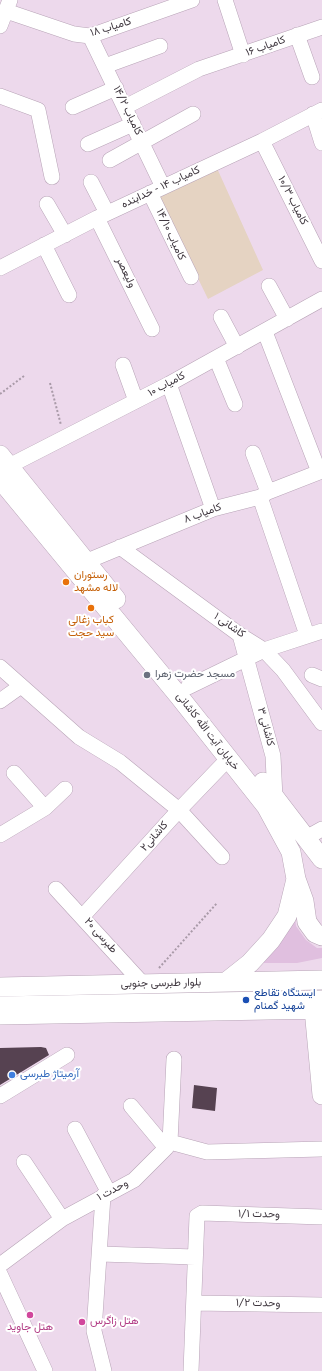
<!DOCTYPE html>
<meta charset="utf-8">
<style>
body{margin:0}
canvas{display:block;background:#edd9ec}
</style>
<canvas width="322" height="1371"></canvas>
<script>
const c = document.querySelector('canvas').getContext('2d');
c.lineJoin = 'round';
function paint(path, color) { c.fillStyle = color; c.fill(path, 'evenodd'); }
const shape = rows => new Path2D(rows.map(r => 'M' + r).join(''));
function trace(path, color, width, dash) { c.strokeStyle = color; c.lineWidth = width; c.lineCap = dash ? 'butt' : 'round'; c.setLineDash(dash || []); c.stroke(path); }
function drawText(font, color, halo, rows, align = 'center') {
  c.font = font + ' Overpass,Vazirmatn,sans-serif'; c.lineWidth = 4; c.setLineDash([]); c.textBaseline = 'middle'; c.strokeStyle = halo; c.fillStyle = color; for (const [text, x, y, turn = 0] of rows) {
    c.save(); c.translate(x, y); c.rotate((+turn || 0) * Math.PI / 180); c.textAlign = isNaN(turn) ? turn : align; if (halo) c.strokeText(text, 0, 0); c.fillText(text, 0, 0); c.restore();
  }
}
paint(shape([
 [216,166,263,270,208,299,157,194]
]), '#e5d3c2');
paint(shape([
 [295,917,296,926,306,940,317,948,322,948,322,958,297,963,263,963,286,935]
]), '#e0bfdf');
paint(shape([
 [41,1047,46,1048,49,1055,0,1085,0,1048],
 [194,1085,217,1088,215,1111,192,1108]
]), '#564251');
const minor = shape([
 [225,0,243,55],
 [6,11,74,34,90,36,192,0],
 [0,26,10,0],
 [297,35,312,77],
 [90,36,163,187],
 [105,66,160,46],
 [0,96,38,110,52,177],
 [73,107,116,88],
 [125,107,199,69,322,27],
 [313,114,322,143],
 [262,141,322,261],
 [88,144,133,124],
 [110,160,193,114],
 [91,182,107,213],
 [150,193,191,277],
 [47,204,65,235],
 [97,218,152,329],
 [44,245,69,295],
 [0,268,97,218,262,141,322,110],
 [269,286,287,319],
 [221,317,237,347],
 [265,332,319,472],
 [216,358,235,404],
 [123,365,136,401],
 [169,384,213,509],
 [253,453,268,492],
 [9,466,169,384,322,299],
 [260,497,307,635],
 [120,547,240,635,264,650,283,670,322,723],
 [85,562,213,509,260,497,268,492,322,471],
 [240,635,273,756,275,798],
 [0,667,79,737,120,762,179,810,222,857],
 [312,675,322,679],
 [188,687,264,650,322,631],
 [0,701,21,686],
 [14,773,45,808],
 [0,835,45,808,65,789],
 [306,838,322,829],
 [56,889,143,984],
 [82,917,179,810,228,759],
 [0,1004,322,998],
 [0,1096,67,1055],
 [131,1106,166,1148],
 [75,1129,109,1193],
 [170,1142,207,1152,322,1149],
 [24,1162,62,1219],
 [103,1196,94,1331,104,1371],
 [100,1254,195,1257],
 [0,1265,62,1219,134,1180,166,1148,170,1142,174,1059],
 [0,1274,45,1371],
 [194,1303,322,1305],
 [191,1371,197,1216,202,1213,322,1217]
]);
const major = shape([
 [0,455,116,599],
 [0,479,178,695,266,806,291,852,296,879,287,916,271,940,250,963,226,982],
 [263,782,322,859],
 [296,879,304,901,307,922,315,933,322,936],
 [0,987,322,980],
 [314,1009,322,1095],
 [0,1015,322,1009]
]);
trace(minor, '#b8a4b7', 16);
trace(major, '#b8a4b7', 20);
trace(shape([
 [50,383,61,425],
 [0,394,24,376],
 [159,968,217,903]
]), '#a99aa8', 2, [2, 2]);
trace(minor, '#fff', 15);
trace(major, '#fff', 19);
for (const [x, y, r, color] of [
 [66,582,4,"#e8710a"],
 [91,608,4,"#e8710a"],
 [147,675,4,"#6b7280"],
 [246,1000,4,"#1a4fb4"],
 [12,1075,4,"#3f7fe0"],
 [30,1315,4,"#d1479c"],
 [82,1322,4,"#d1479c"]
]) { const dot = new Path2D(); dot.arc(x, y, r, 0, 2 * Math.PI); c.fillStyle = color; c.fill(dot); trace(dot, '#fff', 1.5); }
drawText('11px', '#3f373f', '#fff', [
 ["کامیاب ۱۸",111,28,-17],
 ["کامیاب ۱۶",266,47,-20],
 ["کامیاب ۱۴/۲",127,111,64],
 ["کامیاب ۱۴ - خدابنده",161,188,-25],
 ["کامیاب ۱۰/۳",292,201,63],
 ["کامیاب ۱۴/۱۰",170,235,65],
 ["ولیعصر",125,273,64],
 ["کامیاب ۱۰",167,385,-28],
 ["کامیاب ۸",203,514,-20],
 ["کاشانی ۱",229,626,35],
 ["کاشانی ۳",265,727,75],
 ["خیابان آیت الله کاشانی",207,732,52],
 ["کاشانی۲",155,837,-49],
 ["طبرسی ۲۰",100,936,48],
 ["بلوار طبرسی جنوبی",161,984,-1],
 ["وحدت ۱",113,1191,-28],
 ["وحدت ۱/۱",259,1215,1],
 ["وحدت ۱/۲",258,1304,1]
]);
drawText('11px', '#c56008', '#fff', [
 ["رستوران",74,576],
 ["لاله مشهد",74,589],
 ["کباب زغالی",91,621,"center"],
 ["سید حجت",91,634,"center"]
], 'left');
drawText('11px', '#5b616d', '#fff', [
 ["مسجد حضرت زهرا",155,675]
], 'left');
drawText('11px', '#164399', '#fff', [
 ["ایستگاه تقاطع",254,994],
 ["شهید گمنام",254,1007]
], 'left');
drawText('11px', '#366cbe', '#fff', [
 ["آرمیتاژ طبرسی",20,1075]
], 'left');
drawText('11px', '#b23c85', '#fff', [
 ["هتل زاگرس",90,1322],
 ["هتل جاوید",30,1328,"center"]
], 'left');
</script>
